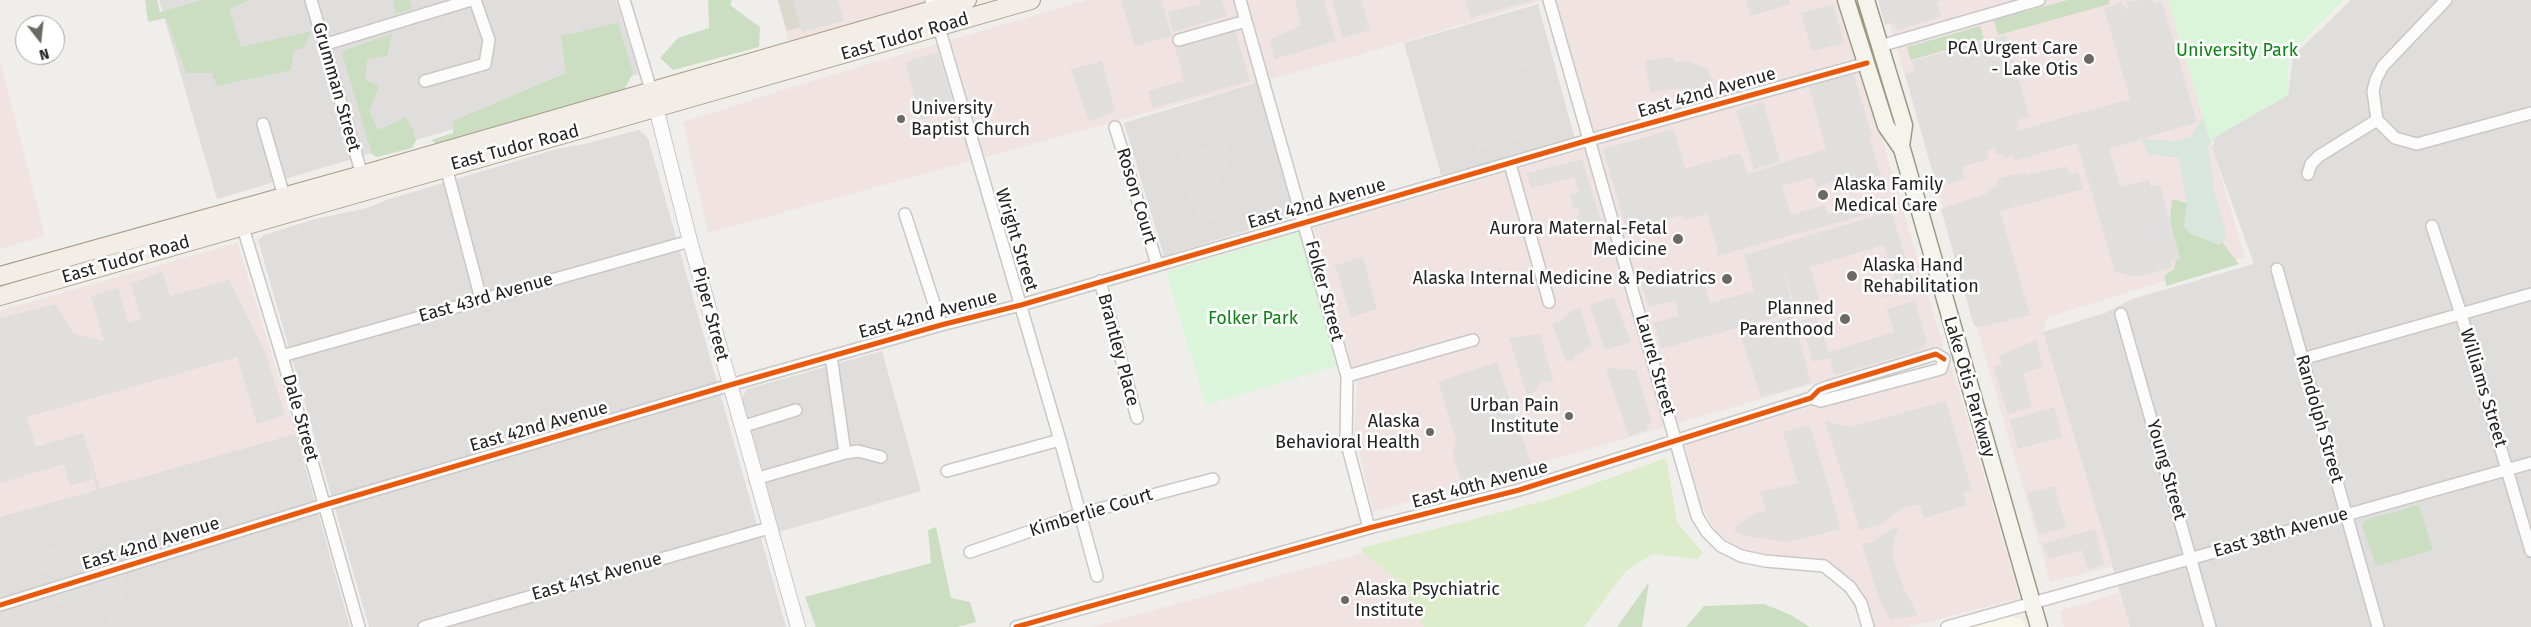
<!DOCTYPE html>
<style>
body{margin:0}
#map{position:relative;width:2531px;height:627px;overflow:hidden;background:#f0eeeb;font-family:"Fira Sans",sans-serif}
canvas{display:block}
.north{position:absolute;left:15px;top:15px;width:50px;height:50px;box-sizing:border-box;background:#fff;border:1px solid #a7a7a7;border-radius:50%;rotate:164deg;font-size:14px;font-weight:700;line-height:20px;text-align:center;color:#222}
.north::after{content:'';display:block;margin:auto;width:18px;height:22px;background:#6a6968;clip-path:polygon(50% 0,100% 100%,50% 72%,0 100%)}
</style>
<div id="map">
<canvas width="2531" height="627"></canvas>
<div class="north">N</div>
</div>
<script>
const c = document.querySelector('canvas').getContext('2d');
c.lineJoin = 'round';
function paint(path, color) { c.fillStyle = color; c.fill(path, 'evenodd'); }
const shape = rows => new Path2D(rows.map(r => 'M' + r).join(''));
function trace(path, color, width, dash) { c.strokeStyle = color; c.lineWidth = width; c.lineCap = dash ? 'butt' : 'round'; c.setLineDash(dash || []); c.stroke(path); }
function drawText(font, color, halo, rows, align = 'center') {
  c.font = font + ' "Fira Sans",sans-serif'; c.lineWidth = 5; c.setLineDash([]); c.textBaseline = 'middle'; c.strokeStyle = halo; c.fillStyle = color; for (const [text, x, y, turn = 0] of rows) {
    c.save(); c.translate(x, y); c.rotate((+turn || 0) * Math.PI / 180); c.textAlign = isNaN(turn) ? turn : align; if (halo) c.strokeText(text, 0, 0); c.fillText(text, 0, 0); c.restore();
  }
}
paint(shape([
 [159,0,616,0,639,74,217,199],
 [2351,0,2531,0,2531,627,2130,627,2043,332,2105,313,2132,299,2254,264,2212,148,2216,136,2288,95,2293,56],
 [1538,4,1575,139,1441,175,1404,43],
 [1258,82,1298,215,1164,256,1124,123],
 [639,130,648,138,786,627,369,627,258,240,264,235,315,219,367,208,389,199,557,149,584,144],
 [237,243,296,434,350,627,0,627,0,311],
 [882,351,921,491,779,532,741,400,747,389]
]), '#dfdedc');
paint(shape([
 [777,0,934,0,789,42],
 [1087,0,1544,0,1369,52,708,233,683,122,818,79],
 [1560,0,1837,0,1857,58,1593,134,1554,2],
 [1883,0,2168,0,2245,257,2047,317,2043,332,2113,566,2050,582],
 [0,59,45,236,0,249],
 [1862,69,1943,346,1373,512,1354,430,1357,386,1314,228],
 [237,243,296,434,100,489,83,433,36,447,18,390,0,395,0,311],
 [1951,364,2020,598,1908,627,1874,627,1861,593,1807,559,1743,551,1717,533,1699,501,1685,444],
 [83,438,97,490,0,517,0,461],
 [1362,553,1397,579,1424,627,1092,627],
 [2120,592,2130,627,2064,627,2060,611]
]), '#f1e3e1');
paint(shape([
 [2006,616,2021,619,2025,627,1965,627]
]), '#f8f7e8');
paint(shape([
 [778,0,794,0,801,27,787,31]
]), '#d9d9cd');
paint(shape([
 [1666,458,1677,522,1703,553,1697,559,1652,554,1625,572,1584,627,1424,627,1397,579,1362,553,1361,548,1551,499]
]), '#ddeccb');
paint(shape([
 [145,0,157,0,160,12,202,0,250,0,229,9,241,47,312,31,303,48,294,50,291,70,217,86,212,73,186,73,166,18,148,22],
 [393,0,409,0,412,9,396,14],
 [708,0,732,0,730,5,760,27,759,47,673,70,660,58,678,38,709,28],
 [2068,0,2109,0,2110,4,1998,35,1994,20],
 [618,23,633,73,624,90,438,145,431,140,453,133,453,121,566,73,561,36],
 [1980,26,1984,39,1911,60,1907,47],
 [392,34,387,56,367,59,365,80,379,86,369,111,378,130,406,117,413,129,416,141,412,148,377,157,372,154,342,54,345,50],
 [2172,199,2187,203,2184,227,2219,245,2222,242,2239,264,2166,286,2165,275,2174,269,2176,260,2180,258,2170,222],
 [2419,505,2433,550,2376,566,2362,525,2365,520],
 [936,527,951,598,970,602,976,622,957,627,816,627,805,597,931,563,928,530],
 [1649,582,1642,627,1617,627],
 [1764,604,1791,615,1810,627,1686,627,1704,606]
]), '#cbdec1');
paint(shape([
 [2205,114,2216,136,2208,147,2215,195,2227,235,2220,245,2190,234,2184,227,2187,203,2179,158,2148,154,2141,139,2175,141,2190,137]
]), '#d9e6de');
paint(shape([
 [2168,0,2343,0,2289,54,2288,95,2210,140],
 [1299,232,1339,365,1206,405,1166,272]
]), '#daf5da');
paint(shape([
 [793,0,838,0,844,21,802,32],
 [1121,0,1161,0,1172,36,1232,20,1250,81,1153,108,1148,91,1184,81,1172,36,1135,46],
 [1200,0,1222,0,1227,16,1173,32,1168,12,1200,4],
 [1295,0,1324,0,1336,41,1275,59,1270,40,1301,25],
 [1332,0,1361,0,1370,30,1343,38],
 [1465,0,1534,0,1471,18],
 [1746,0,1789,0,1790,4,1751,16],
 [1878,0,1943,0,1937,2,1941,17,1897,30,1895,23,1885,25],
 [2152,0,2154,4,2162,1,2197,122,2109,149,2120,187,2149,180,2151,187,2160,185,2180,258,2171,262,2172,267,2139,277,2115,272,2077,143,2014,161,2012,154,2007,158,1995,153,1996,146,1987,151,1989,159,1962,167,1965,178,1949,184,1946,181,1936,184,1905,74,1915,71,1912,61,1981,42,1984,49,1988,48,1986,40,2006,35,2029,116,2019,120,2016,131,2130,99,2104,8,2122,2,2127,10,2129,8,2126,1],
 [1833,4,1844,43,1812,51,1801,13],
 [1518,38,1519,46,1553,62,1515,73,1533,137,1479,152,1448,60],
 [938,52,955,110,921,120,905,62],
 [1673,57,1675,62,1687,61,1707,68,1715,90,1685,97,1681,88,1650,92,1645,61],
 [1102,61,1115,112,1089,121,1071,69],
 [1854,74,1872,136,1869,137,1881,175,1856,182,1854,175,1816,187,1813,177,1782,186,1791,215,1825,205,1828,214,1887,197,1890,208,1716,256,1718,250,1707,214,1686,220,1682,215,1627,231,1603,149,1674,129,1685,169,1740,153,1748,174,1826,149,1809,87],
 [1763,102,1780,161,1754,169,1736,110],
 [1224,140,1232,167,1216,173,1232,217,1198,226,1177,153],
 [1582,159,1601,221,1579,228,1576,216,1580,215,1578,207,1573,209,1570,195,1579,192,1574,177,1531,188,1526,173],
 [2067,166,2069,174,2078,172,2083,189,2000,211,2030,315,1985,326,1974,326,1941,209,1985,194,1996,186,1999,178,2026,172,2027,175],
 [1891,211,1912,278,1896,282,1884,245,1810,267,1819,299,1795,306,1782,266,1794,312,1661,349,1654,323,1679,316,1675,301,1649,307,1640,281,1699,268,1710,303,1754,291,1744,255],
 [1363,257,1377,309,1351,317,1335,265],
 [162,271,170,296,229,280,265,352,285,415,257,424,237,357,27,417,36,447,0,460,0,318,56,304,74,334,104,341,91,296,118,288,128,323,141,319,131,284],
 [1908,280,1911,290,1884,298,1881,289],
 [1614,297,1631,342,1605,350,1590,305],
 [1915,301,1927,343,1917,351,1834,375,1830,358,1813,362,1801,321,1816,317,1829,352,1894,332,1887,309],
 [1580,308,1592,347,1584,350,1573,358,1574,360,1566,362,1552,323,1561,321,1570,312],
 [1793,316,1811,383,1761,397,1739,332],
 [1540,334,1553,380,1541,383,1533,393,1527,395,1509,338],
 [2036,340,2043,367,2023,373,2032,407,2008,414,1993,367,2002,364,1999,356],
 [1497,362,1532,466,1462,484,1453,456,1456,439,1438,382],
 [1613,368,1636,370,1652,423,1647,424,1647,430,1629,436,1606,369],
 [1946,401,1972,490,1963,492,1967,505,1924,518,1919,504,1903,508,1882,524,1860,530,1825,421,1850,427],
 [2054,407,2062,437,2018,449,2010,420],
 [1810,425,1841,529,1790,542,1745,536,1735,531,1737,525,1755,513,1766,511,1760,492,1798,483,1783,432],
 [83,438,93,479,70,486,64,464,0,483,0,461],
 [2054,486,2066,527,2039,535,2027,493],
 [1894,528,1899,529,1894,539,1893,558,1904,589,1918,615,1890,620,1880,601,1862,544,1870,543],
 [2095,529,2104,565,2088,569,2082,550,2049,559,2042,544],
 [73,540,79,564,45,574,21,585,12,558],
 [204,553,224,627,199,627,180,560],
 [121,575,135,627,90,627,108,621,97,580],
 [87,582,93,597,7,621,0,613]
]), '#e0dfde');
const minor = shape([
 [311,0,362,175],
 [624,0,651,90],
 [931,0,1060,440,1097,576],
 [1240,0,1347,376,1346,440,1369,528],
 [1549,0,1697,516,1707,532,1721,546,1741,556,1765,561,1824,566,1850,587,1861,603,1868,627],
 [2446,0,2383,66,2376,79,2373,91,2377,120,2395,138,2417,144,2531,113],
 [1179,40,1246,21],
 [323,45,471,0],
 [1880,46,2039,0],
 [425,81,485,64,489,40,475,0],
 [263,124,284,196],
 [1115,127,1157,264],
 [1510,164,1549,302],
 [446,167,481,299],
 [2308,174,2311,164,2319,156,2377,120],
 [905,214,941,325],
 [241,221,282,356,359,627],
 [2432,226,2461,314,2531,551],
 [2277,269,2378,627],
 [1100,281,1137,418],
 [2121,314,2210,627],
 [282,356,690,241],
 [831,356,845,453],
 [2302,359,2531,294],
 [1347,376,1473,340],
 [1811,398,1821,401,1941,369,1944,359],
 [741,427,796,410],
 [947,471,1060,440],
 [755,479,845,453,858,451,881,457],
 [970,552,1080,514,1213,479],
 [0,605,324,505,730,385,941,325,1021,305,1589,140,1867,63],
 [424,627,769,528],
 [1016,627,1369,528,1519,490,1811,398,1819,390,1827,387,1936,354,1944,359],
 [1947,627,2531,463]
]);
const tertiary = shape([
 [654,100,690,241,798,627]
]);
const secondary = shape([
 [1846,0,1886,126,1902,149,2039,627],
 [1866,0,1904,125,1901,146]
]);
const primary = shape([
 [0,276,362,175,967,0],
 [0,296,1031,0]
]);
trace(minor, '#c9c8c7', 14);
trace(tertiary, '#c9c8c7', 16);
trace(secondary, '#999a82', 19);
trace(primary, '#a79c86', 20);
trace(minor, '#fdfcfc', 11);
trace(tertiary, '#fdfcfc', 14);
trace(secondary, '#f4f4ed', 16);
trace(primary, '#f3ede7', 18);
trace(shape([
 [0,605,324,505,730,385,941,325,1021,305,1589,140,1867,63],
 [1016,627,1369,528,1519,490,1811,398,1819,390,1827,387,1936,354,1944,359]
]), '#e8590c', 5);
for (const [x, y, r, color] of [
 [2089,59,6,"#6a6968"],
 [901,119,5,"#6a6968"],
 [1823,195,6,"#6a6968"],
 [1678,239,6,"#6a6968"],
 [1852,276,6,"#6a6968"],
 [1727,279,6,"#6a6968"],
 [1845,319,6,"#6a6968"],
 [1569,416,5,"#6a6968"],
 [1430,432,5,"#6a6968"],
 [1345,600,5,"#6a6968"]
]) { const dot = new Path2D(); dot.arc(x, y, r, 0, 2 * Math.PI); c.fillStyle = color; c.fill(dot); trace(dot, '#fff', 2); }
drawText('18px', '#222', '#fff', [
 ["East Tudor Road",905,37,-16],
 ["Grumman Street",336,87,74],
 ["East 42nd Avenue",1707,93,-16],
 ["East Tudor Road",515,148,-15],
 ["Roson Court",1136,196,73],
 ["East 42nd Avenue",1317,204,-16],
 ["Wright Street",1016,240,73],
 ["East Tudor Road",126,260,-16],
 ["Folker Street",1324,291,75],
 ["East 43rd Avenue",486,298,-16],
 ["Piper Street",710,314,75],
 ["East 42nd Avenue",928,315,-15],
 ["Brantley Place",1118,350,75],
 ["Laurel Street",1655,365,74],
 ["Lake Otis Parkway",1969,387,74],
 ["Williams Street",2483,388,73],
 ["Dale Street",300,418,74],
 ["Randolph Street",2319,419,74],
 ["East 42nd Avenue",539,427,-16],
 ["Young Street",2166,470,74],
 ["East 40th Avenue",1480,485,-15],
 ["Kimberlie Court",1091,513,-17],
 ["East 38th Avenue",2281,533,-16],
 ["East 42nd Avenue",151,544,-17],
 ["East 41st Avenue",597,577,-16]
]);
drawText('18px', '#222', '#fff', [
 ["PCA Urgent Care",2078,49],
 ["- Lake Otis",2078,70],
 ["University",911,109,"left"],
 ["Baptist Church",911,130,"left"],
 ["Alaska Family",1834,185,"left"],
 ["Medical Care",1834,206,"left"],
 ["Aurora Maternal-Fetal",1667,229],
 ["Medicine",1667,250],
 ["Alaska Hand",1863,266,"left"],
 ["Rehabilitation",1863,287,"left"],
 ["Alaska Internal Medicine & Pediatrics",1716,279],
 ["Planned",1834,309],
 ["Parenthood",1834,330],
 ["Urban Pain",1559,406],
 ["Institute",1559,427],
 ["Alaska",1420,422],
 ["Behavioral Health",1420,443],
 ["Alaska Psychiatric",1355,590,"left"],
 ["Institute",1355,611,"left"]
], 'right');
drawText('18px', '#0c8416', '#fff', [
 ["University Park",2237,51],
 ["Folker Park",1253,319]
]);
</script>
